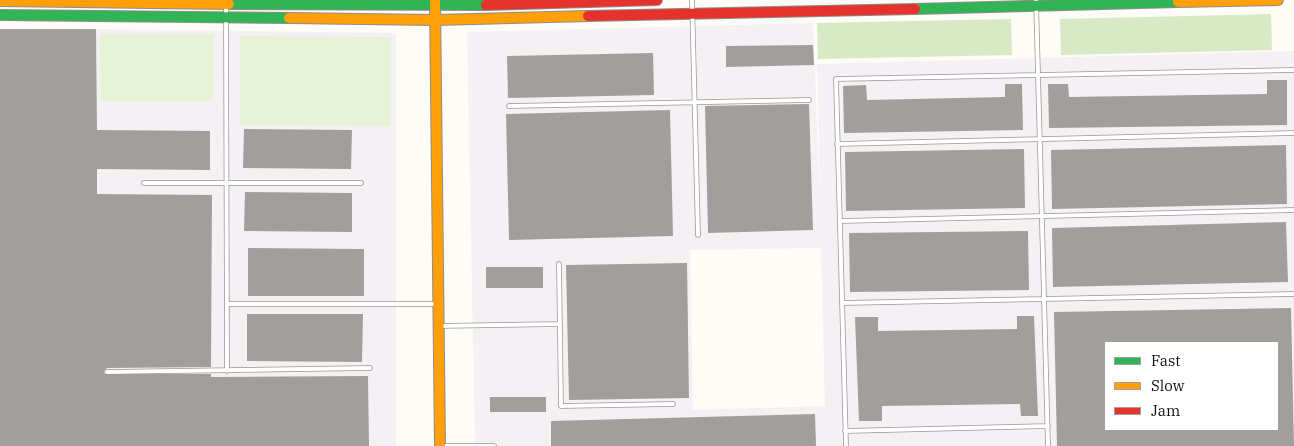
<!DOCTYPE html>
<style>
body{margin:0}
#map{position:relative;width:1294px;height:446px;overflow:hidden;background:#fdfcf7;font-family:"IBM Plex Serif",serif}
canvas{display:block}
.legend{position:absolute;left:1104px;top:341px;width:175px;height:90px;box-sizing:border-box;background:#fff;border:1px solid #a0a0a0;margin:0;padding:6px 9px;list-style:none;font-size:15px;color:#111}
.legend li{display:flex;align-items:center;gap:10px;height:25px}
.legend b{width:25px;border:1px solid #a0a0a0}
</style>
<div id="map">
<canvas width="1294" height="446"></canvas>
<ul class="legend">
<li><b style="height:6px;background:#30b455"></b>Fast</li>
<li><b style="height:6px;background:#ff9f0a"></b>Slow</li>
<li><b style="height:6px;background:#e5322d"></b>Jam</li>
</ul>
</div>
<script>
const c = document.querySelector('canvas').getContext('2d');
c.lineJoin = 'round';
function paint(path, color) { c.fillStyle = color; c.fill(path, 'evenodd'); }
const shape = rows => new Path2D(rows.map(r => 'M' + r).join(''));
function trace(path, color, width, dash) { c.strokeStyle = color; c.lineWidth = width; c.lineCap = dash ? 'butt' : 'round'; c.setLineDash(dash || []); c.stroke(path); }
paint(shape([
 [813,23,820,204,817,64,1294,51,1294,446,475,446,467,32],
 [821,248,825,406,693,410,690,250],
 [1105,342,1278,342,1278,430,1105,430],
 [96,29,396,33,396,446,98,446]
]), '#f5f0f3');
paint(shape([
 [100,34,213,34,213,101,100,101],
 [240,36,391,37,391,126,240,125]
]), '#e7f3d7');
paint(shape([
 [1271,14,1272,50,1061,55,1060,19],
 [1011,19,1012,55,818,59,817,23]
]), '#d8eac5');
paint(shape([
 [0,29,96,29,97,130,210,131,210,170,97,169,97,194,212,195,211,367,107,368,104,371,104,374,211,374,211,377,368,376,369,446,0,446],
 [813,45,814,65,726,67,726,46],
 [653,53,654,95,508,98,507,56],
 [1267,80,1287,80,1287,125,1049,128,1048,84,1068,84,1069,97,1267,94],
 [1005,84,1022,84,1023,130,844,133,843,86,866,85,867,100,1005,97],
 [809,104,813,230,708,233,705,106],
 [670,110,673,236,509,240,506,114],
 [244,129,352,130,351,169,243,168],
 [1286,145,1287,204,1052,209,1051,150],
 [1024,149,1025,208,846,211,845,152],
 [245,192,352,193,352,232,244,231],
 [1286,222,1288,282,1053,287,1052,228],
 [1028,231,1029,290,850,292,849,233],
 [248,248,364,249,364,296,248,296],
 [687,263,689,398,569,400,566,265],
 [486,267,543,267,543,288,486,288],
 [1291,308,1294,446,1057,446,1054,312],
 [1105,342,1278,342,1278,430,1105,430],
 [247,314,363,314,362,362,247,361],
 [1017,316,1034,316,1038,416,1021,416,1020,404,882,406,882,421,859,421,855,317,878,317,878,331,1017,329],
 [490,397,546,397,546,412,490,412],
 [815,414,816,446,551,446,551,421]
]), '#a19f9c');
const lane = shape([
 [692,0,698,235],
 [1036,0,1048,446],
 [226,5,227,371],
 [509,106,809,100],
 [837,144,1294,133],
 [144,183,361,183],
 [840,221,1294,210],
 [559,264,561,406,673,404],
 [842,303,1294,294],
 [227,304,437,304],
 [439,326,559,324],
 [107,372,370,368],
 [845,431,1048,426],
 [440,446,494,446],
 [846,446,836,79,1294,70]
]);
const fast = shape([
 [229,4,486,5],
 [915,9,1178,2],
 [0,15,289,18]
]);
const slow = shape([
 [435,0,440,446],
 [0,1,229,4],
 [1178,2,1278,0],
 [289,18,435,20,588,16]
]);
const jam = shape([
 [486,5,657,0],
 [588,16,915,9]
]);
trace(lane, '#979795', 5.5);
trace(fast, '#8e8d8b', 12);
trace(slow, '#8e8d8b', 12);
trace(jam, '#8e8d8b', 12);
trace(lane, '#fffffe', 4);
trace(fast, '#30b455', 10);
trace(slow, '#ff9f0a', 10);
trace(jam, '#e5322d', 10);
</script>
